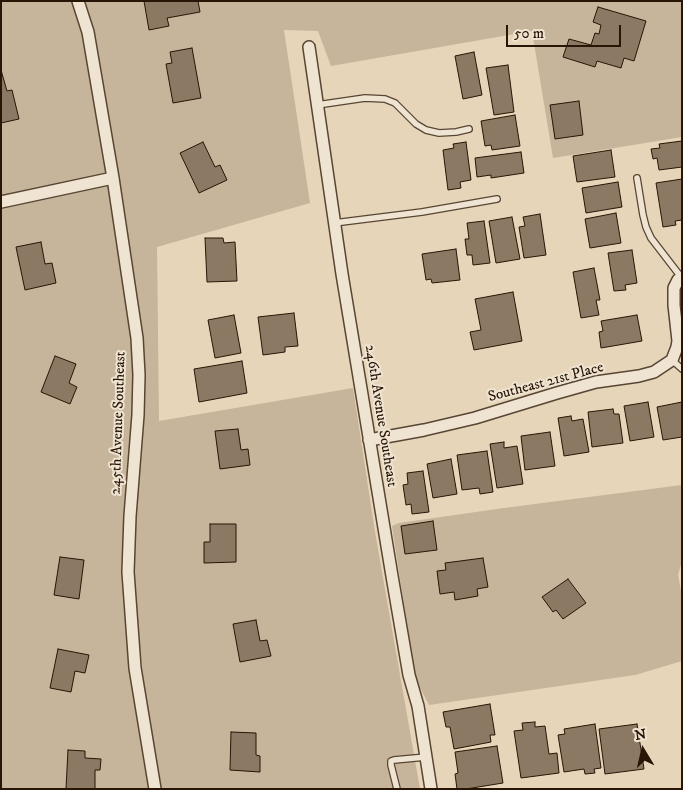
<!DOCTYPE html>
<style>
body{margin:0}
#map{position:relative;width:683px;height:790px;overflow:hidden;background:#e6d5b9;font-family:"IM FELL DW Pica",serif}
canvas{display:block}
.frame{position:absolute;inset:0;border:2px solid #281506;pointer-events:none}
.north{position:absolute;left:618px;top:725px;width:50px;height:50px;-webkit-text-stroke:4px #efe4d2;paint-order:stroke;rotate:351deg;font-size:14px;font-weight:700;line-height:20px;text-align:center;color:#281506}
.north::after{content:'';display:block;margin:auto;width:18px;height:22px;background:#281506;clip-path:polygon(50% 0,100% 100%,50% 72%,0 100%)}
.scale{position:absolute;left:506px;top:25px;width:115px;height:22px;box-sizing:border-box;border:2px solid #281506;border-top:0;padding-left:6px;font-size:15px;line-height:18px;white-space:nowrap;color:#281506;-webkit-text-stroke:4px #efe4d2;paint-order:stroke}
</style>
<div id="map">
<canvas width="683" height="790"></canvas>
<div class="frame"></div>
<div class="north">N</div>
<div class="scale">50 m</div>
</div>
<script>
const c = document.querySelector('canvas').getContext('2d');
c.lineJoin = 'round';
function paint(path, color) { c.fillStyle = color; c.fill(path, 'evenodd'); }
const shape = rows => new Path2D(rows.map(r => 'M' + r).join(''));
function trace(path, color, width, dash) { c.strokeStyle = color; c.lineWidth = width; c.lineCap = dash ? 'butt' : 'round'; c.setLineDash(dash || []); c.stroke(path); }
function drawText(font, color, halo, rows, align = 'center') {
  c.font = font + ' "IM FELL DW Pica",serif'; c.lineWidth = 4; c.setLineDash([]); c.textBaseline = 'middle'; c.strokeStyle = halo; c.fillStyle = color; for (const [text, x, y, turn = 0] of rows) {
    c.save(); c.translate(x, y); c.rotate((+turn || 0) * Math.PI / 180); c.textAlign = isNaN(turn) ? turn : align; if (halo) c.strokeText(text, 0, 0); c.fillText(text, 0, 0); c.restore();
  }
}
paint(shape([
 [1,1,682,1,682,137,553,158,532,31,331,66,318,31,284,30,310,203,157,247,159,421,353,388,375,532,420,789,1,789],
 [682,485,682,561,678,575,682,596,682,661,635,675,429,705,415,678,392,526,399,523,504,508]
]), '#c6b49b');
const building = shape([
 [144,1,198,1,200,12,167,18,169,26,149,30,144,1],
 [598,7,646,21,634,61,624,58,621,68,597,61,595,67,563,57,569,39,591,45,595,33,599,34,601,25,593,22,598,7],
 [192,48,201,98,173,103,166,64,172,63,170,52,192,48],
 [474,52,482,95,463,99,455,56,474,52],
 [508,65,514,112,494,115,486,68,508,65],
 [1,70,7,91,12,90,19,119,1,123,1,70],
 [579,101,583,135,555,139,550,105,579,101],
 [515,115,520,146,492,150,491,145,485,146,481,121,515,115],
 [682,141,682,167,659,170,657,158,653,159,651,149,660,148,659,144,682,141],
 [203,142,215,167,220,165,227,180,199,193,180,153,203,142],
 [466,142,471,180,460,182,461,188,448,190,443,150,454,148,453,144,466,142],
 [611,150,615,177,577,182,573,156,611,150],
 [521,152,524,173,491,178,491,175,477,177,475,158,521,152],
 [682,179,682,220,675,221,676,225,663,227,656,183,682,179],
 [618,182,622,207,586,213,582,188,618,182],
 [616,213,621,243,590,248,585,219,616,213],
 [540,214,546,255,524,258,519,227,525,226,523,217,540,214],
 [512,217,520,259,496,263,489,221,512,217],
 [484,221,490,263,473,265,472,255,467,255,465,239,469,239,467,223,484,221],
 [205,238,223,238,224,243,235,242,237,281,207,282,205,238],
 [41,242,45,264,52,263,56,283,25,290,16,247,41,242],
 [456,249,460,280,432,283,431,279,426,280,422,254,456,249],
 [632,250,637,283,625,285,626,290,614,291,608,253,632,250],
 [594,268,600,300,596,300,599,315,581,318,573,272,594,268],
 [513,292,522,341,474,350,470,332,481,330,475,299,513,292],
 [294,313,298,346,285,347,285,352,263,355,258,317,294,313],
 [234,315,241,353,215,358,208,320,234,315],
 [637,315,642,341,601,348,599,332,603,331,601,321,637,315],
 [55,356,76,364,69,383,77,387,70,404,41,392,55,356],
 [242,361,247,393,199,402,194,369,242,361],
 [648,402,654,437,630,441,624,406,648,402],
 [682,402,682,437,663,440,657,407,682,402],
 [613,409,614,414,619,414,623,443,592,447,588,412,613,409],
 [571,416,572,421,583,419,589,452,564,456,558,418,571,416],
 [238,429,241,450,248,449,250,465,220,469,215,431,238,429],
 [550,432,555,466,525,470,521,436,550,432],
 [504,442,504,448,517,446,523,484,497,488,490,444,504,442],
 [487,451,493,492,480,494,479,488,462,490,457,455,487,451],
 [451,459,457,494,433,498,427,464,451,459],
 [423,471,429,512,412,514,411,504,406,505,403,485,408,484,407,473,423,471],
 [433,521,437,550,405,554,401,526,433,521],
 [210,524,236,524,236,562,204,563,204,542,210,542,210,524],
 [60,557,84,560,79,599,54,595,60,557],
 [483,558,488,587,477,589,478,596,455,600,454,592,440,594,437,571,446,570,445,563,483,558],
 [568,579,586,603,563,619,556,610,553,612,542,597,568,579],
 [256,620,260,641,267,640,271,656,240,662,233,624,256,620],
 [58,649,89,655,85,673,75,671,71,692,50,688,58,649],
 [490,704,495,735,490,735,491,742,454,749,450,727,446,727,443,712,490,704],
 [535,722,535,727,545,726,549,754,557,753,559,773,521,778,514,731,523,730,522,723,535,722],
 [595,724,601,768,594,769,595,773,585,774,584,769,564,772,558,735,565,734,564,729,595,724],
 [637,724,644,769,605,774,599,729,637,724],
 [231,732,256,733,256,755,260,756,260,772,230,770,231,732],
 [497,746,503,783,466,789,457,789,455,774,458,773,455,752,497,746],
 [68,750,85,751,85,758,101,759,100,770,95,770,95,789,66,789,68,750]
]);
paint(building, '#8b7963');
trace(building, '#281506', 1);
const service = shape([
 [317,105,365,98,385,99,395,103,416,124,426,130,439,133,456,132,469,129],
 [637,178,643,215,646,227,651,238,681,277],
 [334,223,422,212,497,199],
 [672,360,682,369],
 [397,789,391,765,391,761,394,760,426,757]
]);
const minor = shape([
 [78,1,88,32,113,178,137,338,139,375,138,415,130,516,128,572,135,668,155,789],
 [309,47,342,274,392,576,409,675,418,706,431,789],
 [1,202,113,178],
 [369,440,424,430,475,418,557,393,596,382,639,376,654,372,672,360,677,347,678,341,674,305,674,288,678,280,682,277]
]);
trace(service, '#584533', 8);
trace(minor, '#584533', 14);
trace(service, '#efe4d2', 5.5);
trace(minor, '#efe4d2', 11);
drawText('15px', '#281506', '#efe4d2', [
 ["Southeast 21st Place",546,383,-15],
 ["246th Avenue Southeast",380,416,81],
 ["245th Avenue Southeast",119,423,-88]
]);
</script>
